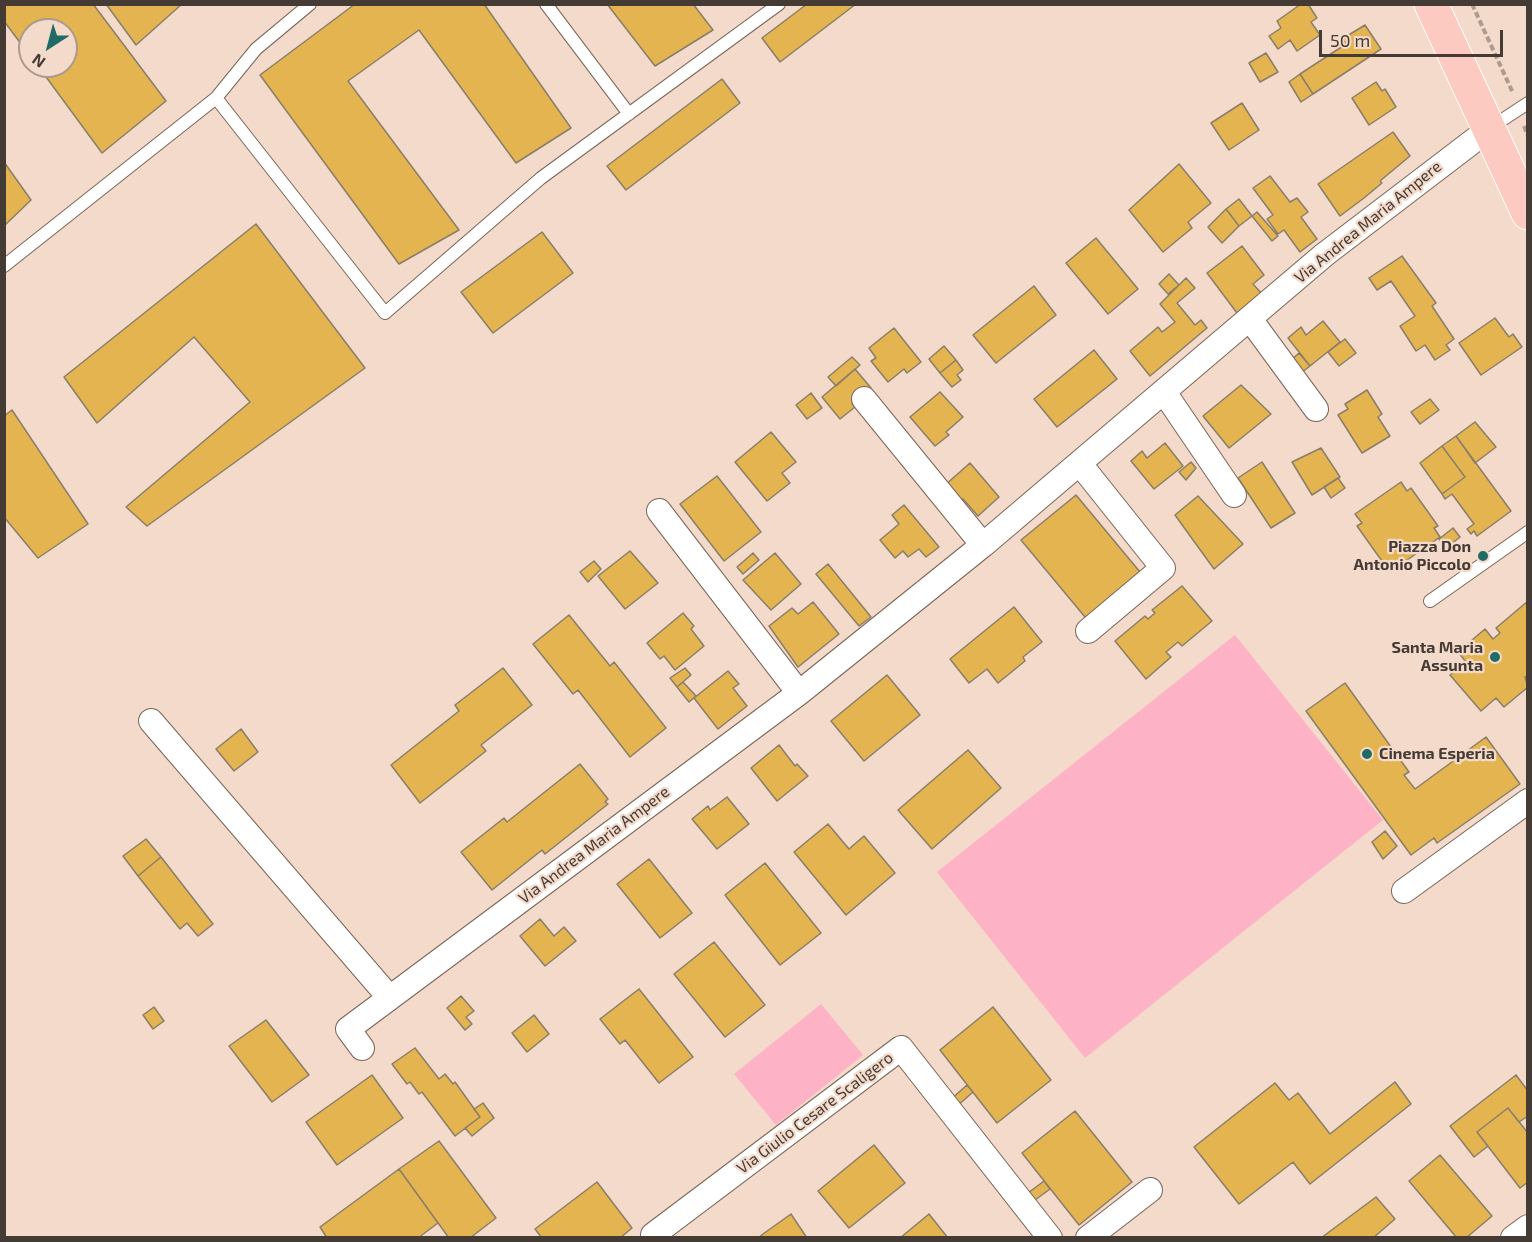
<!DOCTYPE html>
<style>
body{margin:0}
#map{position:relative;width:1532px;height:1242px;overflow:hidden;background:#f3daca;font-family:"Exo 2",sans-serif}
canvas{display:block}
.frame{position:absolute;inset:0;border:6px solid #443b34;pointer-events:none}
.north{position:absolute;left:18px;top:18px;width:60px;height:60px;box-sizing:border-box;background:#f3daca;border:2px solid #ad9a8e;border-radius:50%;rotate:216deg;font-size:16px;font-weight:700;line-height:24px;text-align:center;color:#443b34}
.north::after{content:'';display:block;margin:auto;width:21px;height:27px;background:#206b66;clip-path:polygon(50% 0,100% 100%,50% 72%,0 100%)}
.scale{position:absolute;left:1319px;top:30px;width:184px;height:27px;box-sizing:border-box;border:3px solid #443b34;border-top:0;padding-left:8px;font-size:18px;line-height:21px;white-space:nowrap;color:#443b34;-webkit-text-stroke:4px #f3daca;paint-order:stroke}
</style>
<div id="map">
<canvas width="1532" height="1242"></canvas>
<div class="frame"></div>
<div class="north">N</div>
<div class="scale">50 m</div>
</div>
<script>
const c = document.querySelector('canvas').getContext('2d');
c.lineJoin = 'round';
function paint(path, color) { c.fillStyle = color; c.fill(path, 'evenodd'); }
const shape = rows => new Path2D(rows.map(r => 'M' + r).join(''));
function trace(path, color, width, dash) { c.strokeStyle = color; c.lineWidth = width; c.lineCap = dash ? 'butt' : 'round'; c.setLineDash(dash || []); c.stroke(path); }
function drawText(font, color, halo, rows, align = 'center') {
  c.font = font + ' "Exo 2",sans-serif'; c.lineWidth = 4.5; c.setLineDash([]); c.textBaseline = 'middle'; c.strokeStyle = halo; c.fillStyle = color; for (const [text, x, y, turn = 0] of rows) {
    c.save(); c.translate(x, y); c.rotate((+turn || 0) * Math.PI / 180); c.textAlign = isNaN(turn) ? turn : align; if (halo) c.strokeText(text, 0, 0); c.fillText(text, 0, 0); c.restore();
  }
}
paint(shape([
 [1235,635,1383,820,1085,1058,937,872],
 [821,1004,863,1055,776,1125,734,1074]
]), '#feb2c5');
const building = shape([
 [4,4,93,4,166,101,102,153,38,66,66,66,66,30,30,30,30,56,4,21,4,4],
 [106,4,182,4,136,45,106,4],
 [355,4,484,4,571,128,516,163,419,30,348,81,459,230,399,264,260,75,355,4],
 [607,4,693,4,713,30,655,66,607,4],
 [807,4,856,4,780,62,762,38,807,4],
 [1301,4,1308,4,1317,18,1311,22,1320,35,1297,51,1290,40,1278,49,1269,36,1281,28,1277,21,1301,4],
 [1365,25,1381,49,1313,94,1300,74,1346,44,1342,39,1365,25],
 [1266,53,1278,72,1260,82,1249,63,1266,53],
 [1300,74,1313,94,1301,102,1289,82,1300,74],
 [722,79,740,103,626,190,607,166,722,79],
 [1376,82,1382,91,1385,89,1396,107,1369,125,1352,98,1376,82],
 [1242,103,1259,130,1229,150,1211,123,1242,103],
 [1393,132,1410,156,1380,181,1382,183,1364,198,1340,216,1318,184,1393,132],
 [4,162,31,200,4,226,4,162],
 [1179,164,1211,203,1188,222,1192,228,1163,252,1129,210,1179,164],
 [1270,176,1290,202,1297,198,1308,212,1301,217,1317,239,1300,252,1284,230,1278,234,1267,219,1273,215,1253,188,1270,176],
 [1239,199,1252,216,1239,226,1226,209,1239,199],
 [1226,209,1239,226,1222,243,1208,227,1226,209],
 [1257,212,1278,236,1272,241,1252,216,1257,212],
 [256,224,365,368,147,526,126,507,250,402,194,337,97,423,64,377,256,224],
 [542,232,573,273,493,333,461,292,542,232],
 [1096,238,1138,289,1108,314,1066,263,1096,238],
 [1242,246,1264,275,1253,284,1262,294,1237,313,1207,273,1242,246],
 [1402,256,1436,303,1432,306,1454,339,1446,345,1450,350,1435,360,1425,345,1416,351,1400,326,1415,316,1391,281,1377,290,1369,278,1402,256],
 [1169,274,1179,285,1168,294,1159,284,1169,274],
 [1186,278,1195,288,1177,303,1195,325,1201,320,1207,328,1150,376,1130,351,1158,327,1162,332,1175,322,1160,304,1186,278],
 [1034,286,1056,315,996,363,973,335,1034,286],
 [1495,318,1509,337,1513,334,1522,347,1481,375,1459,343,1495,318],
 [1323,321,1340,342,1310,366,1288,338,1301,327,1306,335,1323,321],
 [894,328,921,362,907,373,904,369,888,382,871,361,876,358,869,348,894,328],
 [1345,339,1356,353,1339,366,1328,352,1345,339],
 [944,346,956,360,940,373,929,359,944,346],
 [1094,350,1117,379,1057,427,1034,399,1094,350],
 [1299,353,1310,366,1301,373,1291,360,1299,353],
 [852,357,860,365,836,386,828,377,852,357],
 [956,360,963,370,957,375,961,380,952,387,940,373,956,360],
 [855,369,871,388,852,403,855,407,840,419,822,397,855,369],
 [1241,385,1271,414,1229,448,1203,416,1241,385],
 [1367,390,1382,414,1378,417,1390,436,1362,453,1338,415,1348,409,1345,404,1367,390],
 [940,392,963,417,946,432,949,435,935,446,910,417,940,392],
 [811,393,822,408,807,419,796,405,811,393],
 [1430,399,1439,410,1420,424,1411,412,1430,399],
 [12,410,88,524,38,558,4,517,4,416,12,410],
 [1475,422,1496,447,1475,463,1456,436,1475,422],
 [771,432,796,462,782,473,790,483,767,501,735,462,771,432],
 [1456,436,1511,511,1477,536,1474,531,1471,534,1467,529,1474,524,1452,494,1445,499,1442,494,1465,477,1442,446,1456,436],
 [1165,443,1183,466,1154,489,1131,461,1142,451,1147,458,1165,443],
 [1442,446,1465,477,1442,494,1420,463,1442,446],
 [1321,448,1340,477,1312,495,1292,462,1321,448],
 [1191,462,1196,468,1186,480,1179,472,1191,462],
 [1262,462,1295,513,1271,528,1238,478,1262,462],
 [970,463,999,497,978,516,963,499,958,503,944,486,970,463],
 [717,476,761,532,724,561,680,504,717,476],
 [1338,478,1345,488,1331,498,1324,487,1338,478],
 [1401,482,1407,491,1411,488,1438,526,1434,528,1440,537,1393,570,1387,561,1384,564,1357,526,1362,523,1355,514,1401,482],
 [1076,495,1145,578,1090,623,1021,540,1076,495],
 [1198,496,1243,544,1214,569,1175,515,1198,496],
 [904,505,939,547,926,557,919,549,908,557,903,551,895,558,880,540,899,524,892,515,904,505],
 [1453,528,1460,537,1446,548,1439,539,1453,528],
 [630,551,658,583,625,609,598,576,630,551],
 [753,553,759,560,743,574,737,567,753,553],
 [775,553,801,584,771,610,743,580,775,553],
 [594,561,601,569,588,582,580,572,594,561],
 [828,564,871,617,859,626,816,574,828,564],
 [1182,586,1212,621,1182,646,1178,642,1166,652,1171,657,1146,679,1115,641,1145,616,1148,619,1155,613,1152,610,1182,586],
 [1528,601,1528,675,1525,677,1528,687,1504,707,1496,698,1481,711,1450,675,1466,662,1458,652,1485,629,1493,639,1500,633,1496,628,1528,601],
 [813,602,839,634,798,667,769,626,792,608,798,614,813,602],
 [1014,607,1042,642,1023,657,1025,661,998,683,987,669,969,683,950,659,1014,607],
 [683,613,694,626,691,629,704,646,675,670,664,656,660,659,647,643,683,613],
 [569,615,610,666,614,662,666,728,630,757,578,690,573,694,533,644,569,615],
 [503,668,532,705,481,745,486,751,420,803,391,765,459,711,455,705,503,668],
 [685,668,691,675,677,687,670,678,685,668],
 [728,671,739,684,733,688,747,706,718,729,694,698,728,671],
 [887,675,920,715,864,761,831,721,887,675],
 [683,682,696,696,689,702,677,687,683,682],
 [1345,683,1409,772,1404,775,1415,789,1486,737,1520,784,1437,843,1434,838,1411,855,1306,711,1345,683],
 [241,729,258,752,234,771,216,749,241,729],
 [779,745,795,766,797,764,808,776,777,801,751,768,779,745],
 [968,750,1001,788,932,849,898,810,968,750],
 [580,764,608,799,605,802,608,804,545,854,542,850,492,890,461,852,504,818,507,822,580,764],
 [727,797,749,824,717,849,692,819,708,806,710,810,727,797],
 [828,824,849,849,864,836,895,873,846,915,794,852,828,824],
 [1385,831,1397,846,1383,859,1372,842,1385,831],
 [146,839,161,857,138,876,123,856,146,839],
 [161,857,213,924,198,936,187,923,180,929,138,876,161,857],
 [649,859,692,913,660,938,617,884,649,859],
 [765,863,821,933,780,965,725,895,765,863],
 [540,919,554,936,564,927,576,941,545,966,520,936,540,919],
 [714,942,765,1005,725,1037,674,974,714,942],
 [639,989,693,1057,659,1083,625,1040,620,1044,600,1019,639,989],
 [461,996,474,1011,466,1017,472,1024,465,1030,447,1008,461,996],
 [154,1007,164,1021,153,1029,143,1015,154,1007],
 [993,1007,1051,1080,997,1123,940,1050,993,1007],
 [534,1015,549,1034,527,1052,512,1033,534,1015],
 [266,1020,309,1075,272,1102,229,1046,266,1020],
 [415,1048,439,1079,445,1074,453,1084,455,1082,480,1117,455,1136,422,1092,419,1094,410,1082,407,1084,392,1064,415,1048],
 [372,1075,403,1118,337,1165,306,1122,372,1075],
 [1516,1075,1528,1091,1528,1116,1519,1122,1508,1108,1477,1132,1488,1146,1474,1157,1450,1126,1516,1075],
 [1395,1082,1411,1104,1310,1184,1293,1162,1239,1204,1194,1147,1275,1083,1289,1100,1298,1093,1330,1134,1395,1082],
 [967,1085,973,1092,956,1107,949,1101,967,1085],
 [483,1103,494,1118,472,1136,465,1128,480,1117,474,1109,483,1103],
 [1508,1108,1528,1133,1528,1182,1520,1188,1477,1132,1508,1108],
 [1075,1111,1132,1182,1079,1225,1022,1153,1075,1111],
 [439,1141,496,1218,470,1238,449,1238,399,1169,439,1141],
 [874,1145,905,1183,849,1228,818,1191,874,1145],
 [1440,1155,1492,1216,1466,1238,1457,1238,1409,1181,1440,1155],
 [399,1169,438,1223,418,1238,327,1238,320,1227,399,1169],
 [1044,1181,1050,1189,1031,1203,1024,1196,1044,1181],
 [597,1182,632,1228,620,1238,542,1238,535,1229,597,1182],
 [1376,1197,1395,1219,1373,1238,1321,1238,1376,1197],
 [791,1214,807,1238,758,1238,763,1234,791,1214],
 [929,1214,948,1238,900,1238,929,1214]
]);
paint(building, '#e4b451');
trace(building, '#8a7e68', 1.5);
const service = shape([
 [546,4,629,114],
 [216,98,385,313,541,178,779,4],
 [1490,128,1528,103],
 [4,266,216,98,256,49,310,4],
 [1430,601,1528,532]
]);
const minor = shape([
 [1250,319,1316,409],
 [1164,392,1234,495],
 [864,399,983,545],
 [1080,464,1163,568,1088,631],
 [659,511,799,693],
 [151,721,389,997],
 [1404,891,1528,801],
 [362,1048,348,1029,799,693,983,545,1324,255,1489,129],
 [655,1238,653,1235,901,1048,1050,1238],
 [1088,1238,1150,1190],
 [1513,1238,1528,1227]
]);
const primary = shape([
 [1431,4,1528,213]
]);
trace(service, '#7a6557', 14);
trace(minor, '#7a6557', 26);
trace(primary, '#fff', 35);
trace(shape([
 [1472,4,1513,93],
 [1524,126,1528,136]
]), '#ae9b8f', 4, [6, 3]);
trace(service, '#fff', 12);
trace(minor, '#fff', 24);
trace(primary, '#fccac1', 33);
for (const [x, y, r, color] of [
 [1483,556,6,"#206b66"],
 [1495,657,6,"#206b66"],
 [1367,754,6,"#206b66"]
]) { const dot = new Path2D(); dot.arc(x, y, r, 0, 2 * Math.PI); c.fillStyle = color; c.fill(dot); trace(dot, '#f3daca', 2); }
drawText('16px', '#443b34', '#f3daca', [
 ["Via Andrea Maria Ampere",1368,222,-39],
 ["Via Andrea Maria Ampere",594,845,-37],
 ["Via Giulio Cesare Scaligero",815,1113,-37]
]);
drawText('bold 16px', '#443b34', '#f3daca', [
 ["Piazza Don",1471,547],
 ["Antonio Piccolo",1471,565],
 ["Santa Maria",1483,648],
 ["Assunta",1483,666],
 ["Cinema Esperia",1379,754,"left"]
], 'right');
</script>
